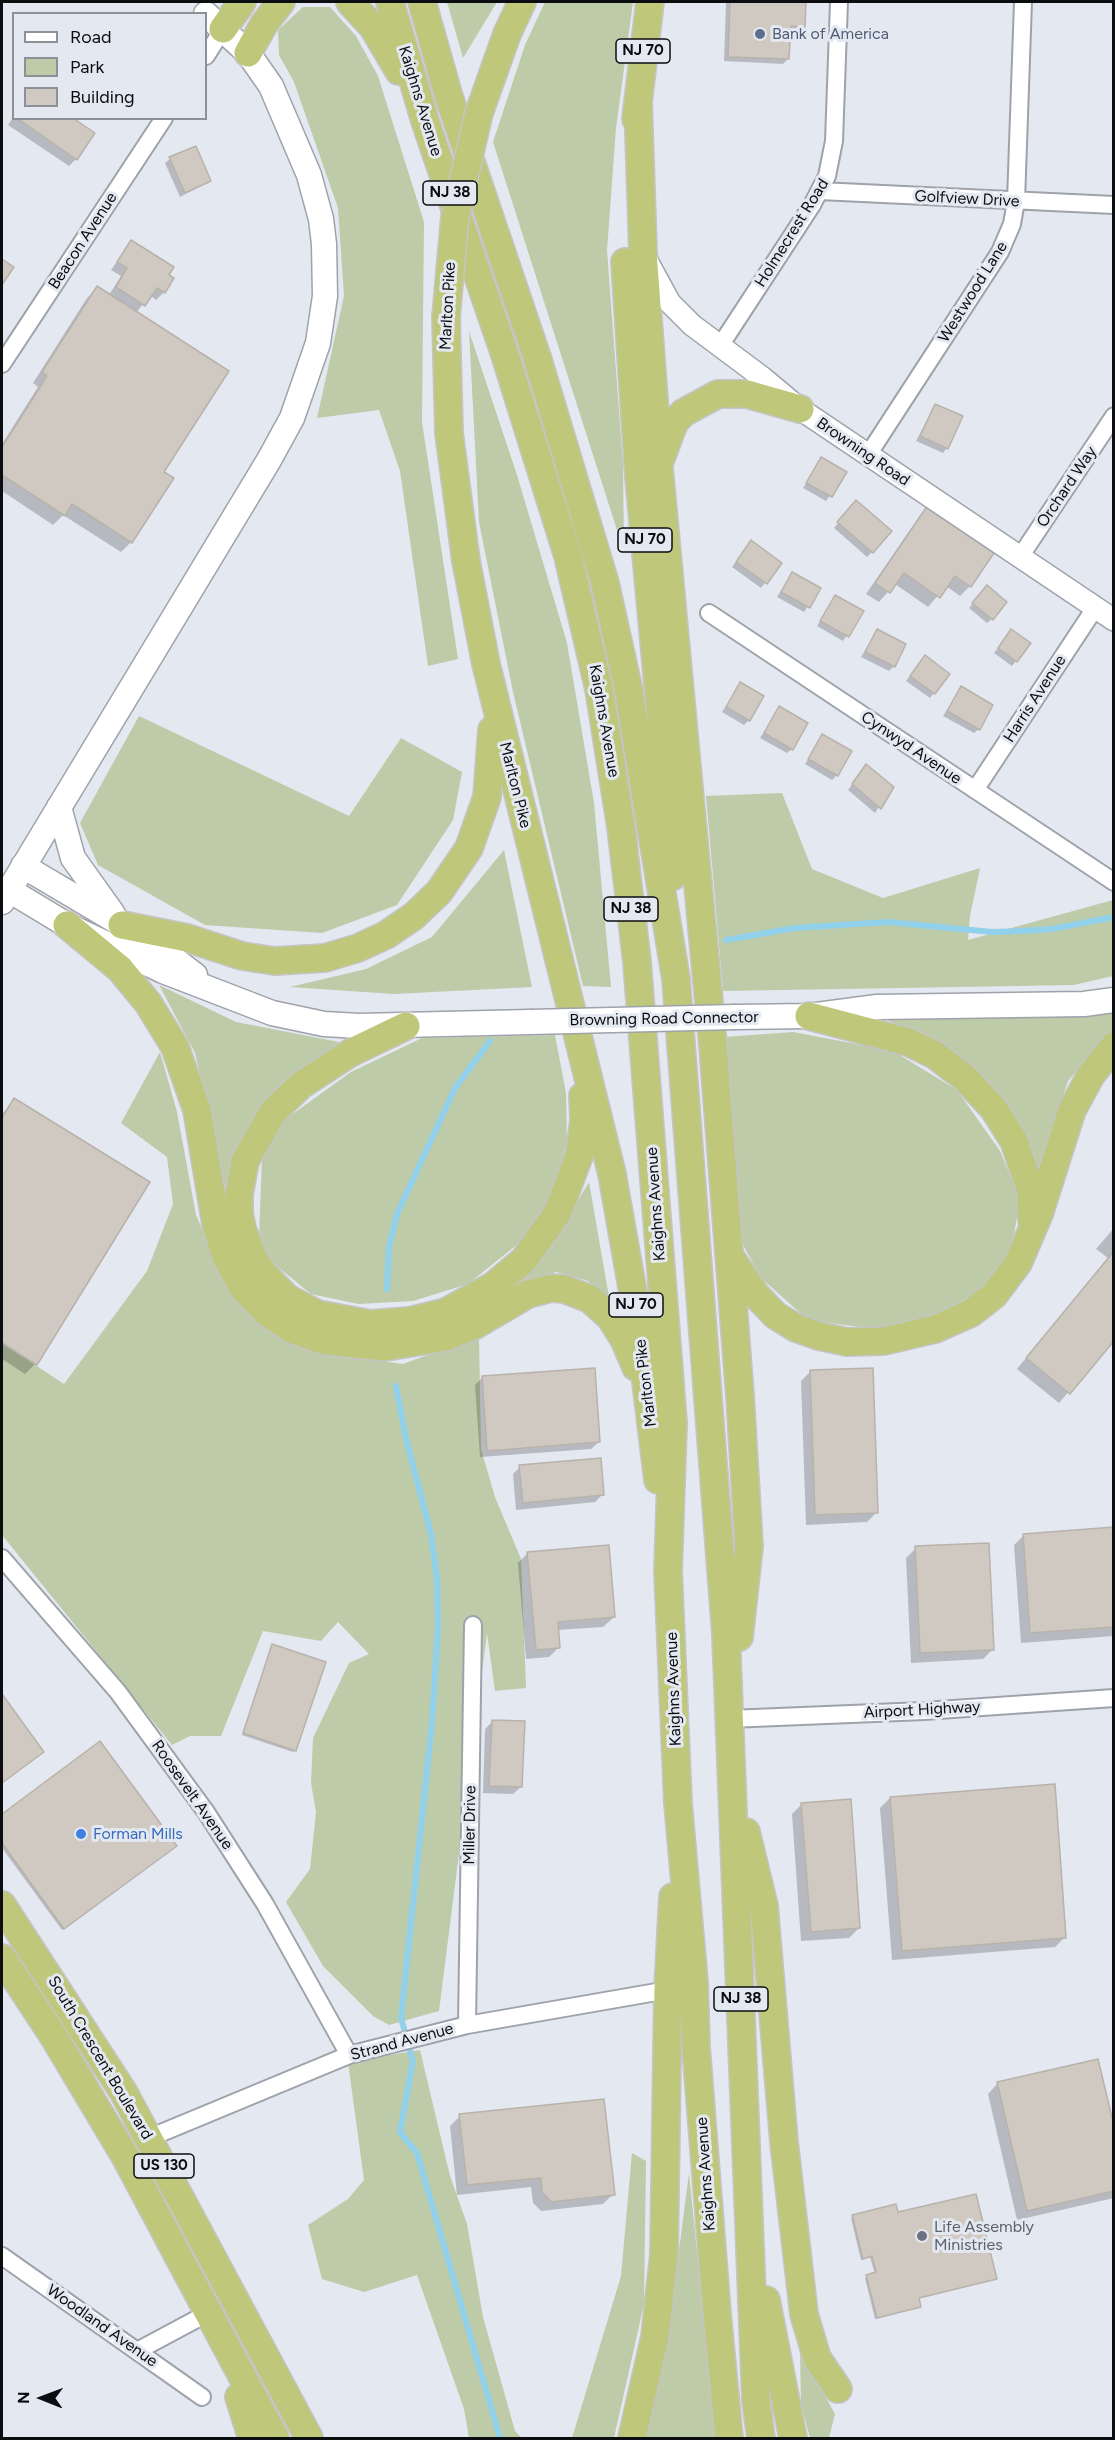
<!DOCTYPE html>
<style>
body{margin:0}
#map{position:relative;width:1115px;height:2440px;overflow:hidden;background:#e4e8f1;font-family:Figtree,sans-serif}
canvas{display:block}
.frame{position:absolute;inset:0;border:3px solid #0c0d10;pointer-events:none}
.legend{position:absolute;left:12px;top:12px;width:195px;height:108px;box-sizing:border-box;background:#e4e8f1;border:2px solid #8e9097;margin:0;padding:8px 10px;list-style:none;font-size:18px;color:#0c0d10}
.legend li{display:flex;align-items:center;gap:12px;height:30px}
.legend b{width:30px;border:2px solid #8e9097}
.north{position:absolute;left:12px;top:2368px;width:60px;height:60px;-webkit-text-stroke:4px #e4e8f1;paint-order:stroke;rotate:271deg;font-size:16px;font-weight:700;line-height:24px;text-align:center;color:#0c0d10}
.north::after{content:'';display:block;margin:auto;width:21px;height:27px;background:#0c0d10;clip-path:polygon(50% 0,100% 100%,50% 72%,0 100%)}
</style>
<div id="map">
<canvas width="1115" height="2440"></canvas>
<div class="frame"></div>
<ul class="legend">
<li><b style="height:8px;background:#fff"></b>Road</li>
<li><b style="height:16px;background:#bdcba8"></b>Park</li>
<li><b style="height:16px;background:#cfc9c1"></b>Building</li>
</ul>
<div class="north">N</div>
</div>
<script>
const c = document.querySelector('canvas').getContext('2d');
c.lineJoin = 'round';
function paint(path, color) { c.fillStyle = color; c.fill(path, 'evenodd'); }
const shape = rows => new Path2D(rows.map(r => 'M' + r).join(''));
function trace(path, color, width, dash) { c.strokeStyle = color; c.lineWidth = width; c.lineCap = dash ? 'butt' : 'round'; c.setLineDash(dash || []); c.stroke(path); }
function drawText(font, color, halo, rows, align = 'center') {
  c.font = font + ' Figtree,sans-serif'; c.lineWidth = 6; c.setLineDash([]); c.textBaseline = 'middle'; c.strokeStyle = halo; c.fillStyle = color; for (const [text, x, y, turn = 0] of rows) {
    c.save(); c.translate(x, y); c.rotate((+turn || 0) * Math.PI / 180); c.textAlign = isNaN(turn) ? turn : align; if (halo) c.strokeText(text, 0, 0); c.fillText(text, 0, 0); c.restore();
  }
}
paint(shape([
 [447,2,497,2,463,58],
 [545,2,633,2,616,128,607,250,623,464,624,552,493,142,525,45],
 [303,7,330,7,356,36,378,76,424,222,422,422,458,659,428,666,400,471,379,410,317,418,344,296,338,208,294,82,279,55,278,30],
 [469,331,517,475,567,643,594,803,611,987,583,986,513,692,479,522],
 [139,716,349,816,401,738,462,772,453,820,397,905,322,933,205,925,98,865,80,823],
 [782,793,812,869,883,898,980,868,970,916,968,940,1113,900,1113,976,1074,985,723,991,706,796],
 [504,850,532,987,394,994,290,987,366,969,432,937],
 [159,985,236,1022,339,1042,262,1103,225,1188,195,1053],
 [1113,1013,1113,1030,1068,1081,1038,1171,1006,1100,942,1045,881,1017],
 [793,1032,893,1051,957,1090,1000,1151,1020,1199,1012,1246,986,1285,942,1314,882,1330,808,1320,761,1278,743,1245,724,1037],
 [555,1035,566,1093,567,1143,551,1198,519,1243,468,1284,413,1301,358,1304,311,1294,273,1263,259,1237,262,1158,280,1123,351,1072,422,1038],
 [160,1052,177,1112,196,1215,234,1300,308,1351,403,1364,479,1336,481,1449,495,1497,521,1559,526,1688,495,1691,487,1633,439,2011,389,2025,373,2016,323,1966,286,1902,310,1869,316,1812,311,1783,313,1738,349,1663,369,1654,338,1622,321,1641,263,1631,221,1736,190,1736,172,1745,2,1535,2,1343,64,1384,147,1271,173,1204,167,1157,121,1123],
 [589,1182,610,1303,588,1281,556,1272,519,1284,543,1259],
 [420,2050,450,2176,467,2224,483,2317,515,2431,522,2438,469,2438,464,2409,417,2275,364,2292,322,2279,308,2225,348,2199,364,2180,348,2062],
 [632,2153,646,2161,644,2304,614,2438,572,2438,621,2276],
 [689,2173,716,2438,643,2438,665,2358],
 [800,2351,835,2414,829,2438,810,2438,801,2405]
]), '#bdcba8');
paint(shape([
 [726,2,804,2,803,26,798,31,789,31,788,59,783,64,724,61],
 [14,116,14,118,70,118,76,159,69,166,8,125],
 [170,159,210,181,180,197,165,163],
 [131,242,167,275,164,292,156,300,150,295,136,313,162,473,131,542,121,552,63,515,53,525,2,491,2,444,38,387,33,383,87,298,97,288,109,295,121,276,111,270],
 [935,405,947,448,943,453,916,441],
 [822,459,845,473,826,501,803,488],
 [931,504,970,586,960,596,946,586,928,607,895,584,879,602,866,594,921,514],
 [852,507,872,552,867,557,834,528],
 [751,542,780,563,761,588,732,567],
 [792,574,819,589,804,612,777,597],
 [982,592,992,619,987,623,969,608],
 [835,597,862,612,843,641,817,626],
 [877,631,894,666,889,671,861,657],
 [1007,636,1016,661,1012,666,994,653],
 [920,662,934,693,930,698,906,681],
 [740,684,749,720,744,725,722,712],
 [961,688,979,729,974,733,943,716],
 [779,708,792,749,787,753,760,738],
 [823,736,837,775,832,780,805,764],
 [862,771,892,787,875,813,848,790],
 [14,1100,35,1364,25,1374,2,1359,2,1114],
 [1114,1228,1114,1339,1059,1403,1017,1369,1108,1258,1096,1249],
 [811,1371,877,1512,867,1522,806,1525,801,1381],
 [482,1378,599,1442,591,1449,480,1457,475,1385],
 [520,1467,602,1495,595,1502,516,1510,513,1474],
 [1114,1529,1114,1636,1021,1643,1014,1545,1024,1535],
 [916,1548,993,1649,983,1659,911,1663,906,1558],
 [528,1553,614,1617,603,1627,557,1630,559,1647,549,1657,526,1659,518,1563],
 [272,1645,295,1750,293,1752,242,1735],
 [2,1696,42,1752,2,1782],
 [493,1721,521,1787,513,1794,483,1793,485,1729],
 [100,1743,173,1848,62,1930,2,1848,2,1816],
 [890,1798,1065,1937,1055,1947,892,1960,880,1808],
 [802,1804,859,1928,849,1938,801,1941,792,1814],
 [998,2083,1114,2133,1114,2198,1017,2220,988,2094],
 [460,2116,613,2194,603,2204,541,2211,533,2203,531,2187,457,2195,450,2126],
 [897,2214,995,2279,917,2299,917,2308,875,2319,865,2278,875,2274,870,2257,861,2260,851,2218]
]), '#0003');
trace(shape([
 [726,940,795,928,888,922,992,932,1020,931,1052,929,1114,917],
 [387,1289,389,1247,397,1214,455,1088,490,1041],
 [396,1386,406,1439,431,1534,437,1579,438,1626,432,1723,401,2018,413,2061,400,2132,417,2153,500,2438]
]), '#91d1eb', 6);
const building = shape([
 [730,2,806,2,805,27,791,26,789,59,728,57,730,2],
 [17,118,73,118,95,133,77,160,17,118],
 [196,146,211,181,185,193,169,157,196,146],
 [131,240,174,267,169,275,174,278,165,293,157,288,145,306,116,287,127,268,117,262,131,240],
 [2,259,14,267,2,285,2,259],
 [97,286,229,371,164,472,174,478,132,543,72,504,65,516,2,475,2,447,47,376,42,372,97,286],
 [935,404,963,416,948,449,920,436,935,404],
 [821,457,847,472,832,497,806,483,821,457],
 [856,500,892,531,873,553,837,522,856,500],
 [930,502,998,547,971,587,955,576,940,598,904,573,890,593,875,583,930,502],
 [751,540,782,563,767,584,736,562,751,540],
 [792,572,821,588,810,608,781,592,792,572],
 [987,585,1007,602,993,620,972,603,987,585],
 [835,595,864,611,849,637,820,621,835,595],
 [877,629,906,644,895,667,865,652,877,629],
 [1011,629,1031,643,1017,662,998,648,1011,629],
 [925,655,950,674,935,694,910,676,925,655],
 [740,682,764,696,750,721,726,707,740,682],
 [961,686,993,705,980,730,947,711,961,686],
 [779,706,808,723,793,750,764,733,779,706],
 [822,734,852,751,838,776,808,759,822,734],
 [866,764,894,787,881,809,852,784,866,764],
 [14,1098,150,1182,37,1365,2,1343,2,1118,14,1098],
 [1114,1251,1114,1341,1070,1394,1026,1358,1114,1251],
 [595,1368,600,1442,487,1451,482,1376,595,1368],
 [873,1368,878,1513,815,1515,810,1370,873,1368],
 [601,1458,604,1495,523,1503,519,1465,601,1458],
 [1114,1527,1114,1627,1030,1633,1023,1534,1114,1527],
 [989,1543,994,1650,920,1653,915,1546,989,1543],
 [609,1545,615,1617,558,1622,560,1648,536,1650,527,1552,609,1545],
 [272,1644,326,1662,296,1751,243,1733,272,1644],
 [2,1694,44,1752,2,1783,2,1694],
 [492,1720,525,1721,522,1787,489,1786,492,1720],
 [100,1741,177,1846,64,1929,2,1843,2,1814,100,1741],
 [1055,1784,1066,1938,902,1951,890,1797,1055,1784],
 [851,1799,860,1928,811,1932,801,1803,851,1799],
 [1098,2059,1114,2126,1114,2191,1027,2211,997,2082,1098,2059],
 [604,2099,615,2195,551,2202,542,2192,541,2178,467,2185,459,2114,604,2099],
 [976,2194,997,2279,919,2298,921,2307,877,2318,866,2275,876,2272,872,2256,863,2259,852,2215,896,2204,898,2212,976,2194]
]);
paint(building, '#cfc9c1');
trace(building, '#b8b2ab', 1.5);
const minor = shape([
 [206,56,223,29],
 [820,191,1114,205],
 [720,346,812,205,827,176,834,141,839,2],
 [2,364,164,118],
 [868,455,1000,252,1012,224,1016,201,1023,2],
 [1020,557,1114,416],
 [709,613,1114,882],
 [975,790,1095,608],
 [2,1558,118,1692,206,1812,265,1904,349,2055],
 [729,1719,924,1711,1114,1698],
 [467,2025,473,1625],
 [149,2138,349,2055,467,2025,668,1990],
 [2,2256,202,2397],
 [137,2351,208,2313]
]);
const tertiary = shape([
 [646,259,670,303,692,325,763,378,800,409,1114,620]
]);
const secondary = shape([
 [59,807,73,858,113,914],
 [23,866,153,943,195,975],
 [9,890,67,925,163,971,272,1013,324,1024,359,1026,530,1022],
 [2,902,269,460,292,418,318,343,325,296,324,244,321,219,309,175,271,86,248,53,206,14],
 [735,1017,809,1016,877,1007,1084,1004,1114,1000]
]);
const trunk = shape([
 [350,2,373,27,399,71],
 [390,2,425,121,505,355,568,556,599,689,621,827,637,962,673,1423,668,1571,678,1803,694,1982,696,2047,717,2314,729,2438],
 [422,2,449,97,537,357,605,583,628,687,676,979,726,1634,756,2401,761,2438],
 [223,29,242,2],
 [507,34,522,2],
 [248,53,264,24,281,2],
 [638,102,643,252,659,468,713,1045,740,1396,749,1546,739,1637],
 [636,119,650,2],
 [625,262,639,477,671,826,673,876],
 [449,433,466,561,486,664,612,1174,640,1332,658,1480],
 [661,458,674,423,683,413,718,394,747,394,800,409],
 [67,925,120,969,148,1003,175,1047,197,1110,216,1224,226,1257,243,1288,266,1312,293,1330,325,1341,385,1347,446,1337,475,1325,528,1294,551,1288,564,1289,590,1299,610,1317,624,1339,636,1367],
 [122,925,187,938,242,956,275,961,325,958,358,948,386,935,414,916,439,892,469,848,487,797,492,730],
 [809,1016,908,1042,935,1055,965,1078,994,1109,1014,1141,1031,1191,1032,1220],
 [406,1026,350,1053,301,1085,273,1112,245,1161,239,1194,239,1212,242,1229,254,1259,263,1273,287,1298,317,1314,370,1324,409,1321,446,1312,493,1286,524,1260,558,1212,580,1153,584,1120,583,1096],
 [731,1258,756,1295,775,1315,796,1328,819,1336,847,1342,884,1341,935,1329,971,1313,994,1295,1018,1263,1039,1214,1072,1110,1091,1075,1114,1046],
 [746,1832,764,1906,784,2142,804,2314,817,2358,838,2389],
 [2,1905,124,2093,309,2438],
 [2,1958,54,2037,125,2156,275,2438],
 [766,2300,793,2438],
 [239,2397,252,2438],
 [632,2438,655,2337,664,2254,668,1990,673,1897]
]);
trace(minor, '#9ea2aa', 20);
trace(tertiary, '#9ea2aa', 24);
trace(secondary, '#9ea2aa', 27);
trace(trunk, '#c5c5c6', 30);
trace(minor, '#fff', 16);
trace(tertiary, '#fff', 21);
trace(secondary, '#fff', 24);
trace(trunk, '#bec77a', 27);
const secondaryBridge = shape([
 [530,1022,735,1017]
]);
const trunkBridge = shape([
 [449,433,446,317,455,217,479,113,507,34]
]);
trace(secondaryBridge, '#9ea2aa', 27, []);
trace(trunkBridge, '#c5c5c6', 30, []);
trace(secondaryBridge, '#fff', 24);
trace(trunkBridge, '#bec77a', 27);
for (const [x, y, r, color] of [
 [760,34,6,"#5c6f8a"],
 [81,1834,6,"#3f7fe0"],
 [922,2236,6,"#6b7280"]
]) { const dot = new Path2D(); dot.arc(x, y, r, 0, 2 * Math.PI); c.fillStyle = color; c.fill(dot); trace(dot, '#e4e8f1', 2); }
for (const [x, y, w] of [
 [643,51,54],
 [450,193,54],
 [645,540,54],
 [631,909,54],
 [636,1305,54],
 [741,1999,54],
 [164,2166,60]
]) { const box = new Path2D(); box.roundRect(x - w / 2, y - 12, w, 24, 4.5); c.fillStyle = '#e4e8f1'; c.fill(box); trace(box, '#0c0d10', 1.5); }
drawText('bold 15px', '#0c0d10', null, [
 ["NJ 70",643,51],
 ["NJ 38",450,193],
 ["NJ 70",645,540],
 ["NJ 38",631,909],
 ["NJ 70",636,1305],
 ["NJ 38",741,1999],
 ["US 130",164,2166]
]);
drawText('16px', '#4e5e75', '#e4e8f1', [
 ["Bank of America",772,34]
], 'left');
drawText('16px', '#0c0d10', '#e4e8f1', [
 ["Kaighns Avenue",420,101,73],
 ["Golfview Drive",967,199,3],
 ["Holmecrest Road",792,233,-58],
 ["Beacon Avenue",83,241,-57],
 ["Westwood Lane",973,292,-58],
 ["Marlton Pike",448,306,-87],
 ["Browning Road",863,452,34],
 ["Orchard Way",1067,487,-56],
 ["Harris Avenue",1035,699,-57],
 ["Kaighns Avenue",604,721,80],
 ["Cynwyd Avenue",911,748,34],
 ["Marlton Pike",515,785,76],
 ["Browning Road Connector",664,1019,-1],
 ["Kaighns Avenue",656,1204,-94],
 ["Marlton Pike",646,1383,-97],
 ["Kaighns Avenue",674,1689,-92],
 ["Airport Highway",922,1710,-3],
 ["Roosevelt Avenue",192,1795,55],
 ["Miller Drive",470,1825,-89],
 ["Strand Avenue",402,2042,-15],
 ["South Crescent Boulevard",100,2058,59],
 ["Kaighns Avenue",706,2174,-94],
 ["Woodland Avenue",102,2326,35]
]);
drawText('16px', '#366cbe', '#e4e8f1', [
 ["Forman Mills",93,1834]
], 'left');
drawText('16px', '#5b616d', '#e4e8f1', [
 ["Life Assembly",934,2227],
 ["Ministries",934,2245]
], 'left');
</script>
